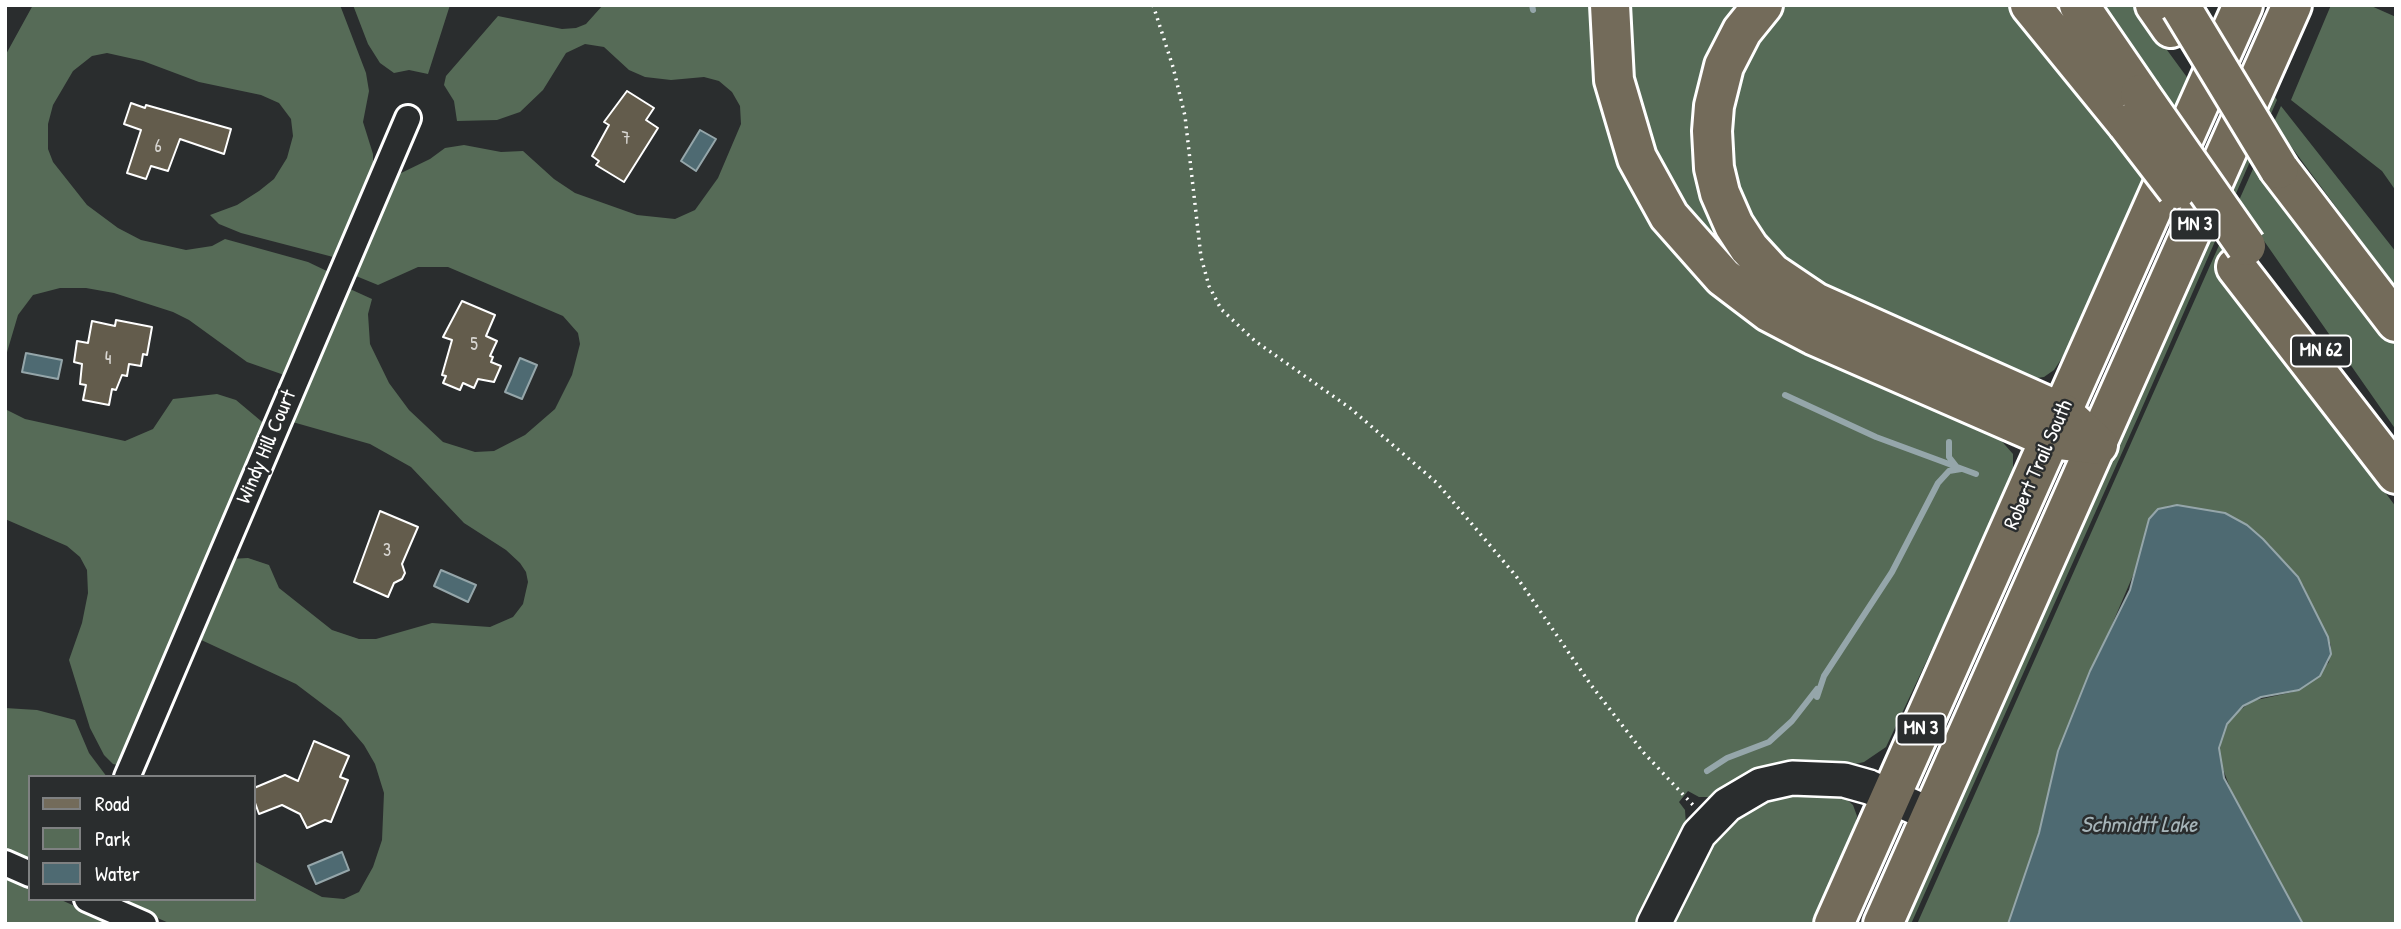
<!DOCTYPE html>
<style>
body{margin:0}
#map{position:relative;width:2401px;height:929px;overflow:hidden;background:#2a2d2e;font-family:"Patrick Hand",sans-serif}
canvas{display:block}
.frame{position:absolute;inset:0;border:7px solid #fff;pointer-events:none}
.legend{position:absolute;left:28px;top:775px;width:228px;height:126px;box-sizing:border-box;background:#2a2d2e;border:2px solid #7f8182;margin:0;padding:9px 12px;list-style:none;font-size:21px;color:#fff}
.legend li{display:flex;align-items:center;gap:14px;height:35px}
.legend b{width:35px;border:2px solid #7f8182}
</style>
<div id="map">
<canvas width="2401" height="929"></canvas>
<div class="frame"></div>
<ul class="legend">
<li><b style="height:9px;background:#736b5a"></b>Road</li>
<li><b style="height:19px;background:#566b57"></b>Park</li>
<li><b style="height:19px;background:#4e6a72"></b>Water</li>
</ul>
</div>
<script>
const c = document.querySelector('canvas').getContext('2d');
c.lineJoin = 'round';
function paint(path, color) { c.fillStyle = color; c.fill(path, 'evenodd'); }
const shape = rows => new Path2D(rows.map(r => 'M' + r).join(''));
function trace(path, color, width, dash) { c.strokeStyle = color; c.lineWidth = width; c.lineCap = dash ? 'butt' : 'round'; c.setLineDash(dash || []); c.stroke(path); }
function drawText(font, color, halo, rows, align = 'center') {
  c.font = font + ' "Patrick Hand",sans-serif'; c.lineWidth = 5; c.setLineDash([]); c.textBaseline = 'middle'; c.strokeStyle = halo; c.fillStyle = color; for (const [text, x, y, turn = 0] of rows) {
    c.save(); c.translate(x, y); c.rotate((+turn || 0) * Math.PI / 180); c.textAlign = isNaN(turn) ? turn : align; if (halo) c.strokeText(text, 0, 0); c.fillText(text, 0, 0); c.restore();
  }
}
paint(shape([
 [33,5,340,5,366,73,369,91,363,122,373,154,373,172,337,258,241,233,219,224,210,215,237,205,259,191,274,179,287,158,293,136,291,119,279,103,261,95,199,82,143,61,107,53,92,56,73,71,53,105,48,124,48,149,53,162,87,205,118,228,141,240,186,250,212,246,225,239,308,262,331,273,287,376,247,362,189,320,173,312,114,293,86,288,60,288,33,295,18,315,5,359,5,56],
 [353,5,450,5,428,74,409,70,394,73,380,63,368,44],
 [603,5,1598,5,1606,101,1788,343,1998,437,2013,454,2013,478,1886,747,1864,762,1711,797,1699,797,1688,791,1679,802,1685,810,1686,825,1638,924,171,924,115,899,254,899,254,861,322,897,344,899,359,892,373,867,382,840,384,793,375,764,364,745,341,718,296,684,197,638,230,559,248,558,269,565,279,588,332,630,359,639,376,639,432,623,490,627,513,617,523,604,528,582,526,572,520,563,506,550,464,523,411,467,370,444,289,421,343,292,350,289,372,299,368,314,370,344,389,383,409,410,443,442,475,452,494,451,525,435,555,409,572,375,580,344,578,333,563,316,448,267,418,267,378,285,356,276,353,268,397,175,430,159,445,148,464,145,501,152,523,151,554,179,575,193,637,215,675,219,695,210,718,178,741,124,740,106,732,92,719,81,704,77,671,80,645,77,629,70,604,47,585,44,566,53,543,90,520,112,497,120,457,121,454,101,444,85,446,76,498,16,562,29,576,28,586,24],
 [1621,5,1748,5,1701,140,1815,323,1699,236,1642,138],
 [1782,5,2011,5,2146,171,2066,352,2054,370,2044,377,2030,379,1793,273,1746,219,1725,131,1746,50,1761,27],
 [2099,5,2134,5,2189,80,2173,110],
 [2331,5,2369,5,2396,17,2396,191,2382,171,2291,100],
 [2274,95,2277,100,2138,417,1911,924,1904,924],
 [2281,106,2396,252,2396,288,2290,145,2271,188,2396,347,2396,430,2255,228,2230,282,2396,507,2396,924,2303,924,2230,788,2219,758,2221,740,2230,718,2252,701,2293,692,2313,681,2329,662,2331,645,2303,585,2269,544,2247,525,2225,513,2177,505,2167,506,2137,566,2058,751,2039,833,2008,924,1917,924],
 [217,394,236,400,267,426,121,766,113,764,104,755,90,728,69,660,82,623,88,593,87,570,80,557,67,546,5,519,5,409,25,419,125,441,153,429,173,399],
 [5,708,37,710,75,720,89,753,107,777,30,777,30,862,5,851],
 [1788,792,1832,793,1844,797,1853,805,1857,816,1853,836,1813,924,1669,924,1686,887,1722,827,1754,804],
 [5,875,30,886,30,899,59,899,115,924,5,924]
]), '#566b57');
const water = shape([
 [700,130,716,139,696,171,681,161,700,130],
 [26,353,62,360,58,379,22,372,26,353],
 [520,358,537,365,522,399,505,392,520,358],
 [2177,505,2225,513,2247,525,2263,539,2298,577,2328,637,2331,654,2320,676,2299,690,2261,697,2243,706,2227,724,2219,748,2224,778,2303,924,2008,924,2039,833,2058,751,2090,671,2130,590,2149,519,2158,509,2177,505],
 [441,570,476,585,468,602,434,586,441,570],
 [342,852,349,870,316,884,308,866,342,852]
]);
paint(water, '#4e6a72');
trace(water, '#95a6aa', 2);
trace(shape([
 [1532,5,1533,10],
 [1785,395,1876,437,1976,474],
 [1949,442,1949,457,1956,466],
 [1817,697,1824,676,1892,572,1938,483,1949,471,1961,469],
 [1707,771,1727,758,1769,742,1792,721,1817,689]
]), '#95a6aa', 6);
const building = shape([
 [627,91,654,108,646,120,658,128,624,182,596,165,599,161,592,156,609,125,604,122,627,91],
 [131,103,145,108,146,105,231,129,224,154,180,139,168,171,151,166,146,179,127,173,141,130,124,124,131,103],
 [462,301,495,315,486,336,497,341,490,356,493,357,491,362,501,366,494,382,478,379,474,388,463,383,460,390,443,383,446,376,442,375,452,340,443,337,462,301],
 [116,320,152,327,147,355,143,354,141,366,129,364,127,376,122,375,116,390,112,389,109,405,83,400,86,385,80,384,82,364,74,362,77,341,88,343,92,321,115,326,116,320],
 [380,511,418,527,402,564,405,573,402,579,394,583,388,597,354,582,380,511],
 [314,741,349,756,340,777,348,780,331,822,325,820,307,828,300,814,282,805,259,814,254,800,254,788,285,775,298,781,314,741]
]);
paint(building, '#635c4c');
trace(building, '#fff', 2);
const street = shape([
 [127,777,408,118],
 [5,863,30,874],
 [87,899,144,924]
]);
const secondary = shape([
 [1654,924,1699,834,1727,805,1761,785,1792,778,1844,780,1869,787,1932,815]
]);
const primary = shape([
 [1834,924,2243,5],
 [1883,924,2292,5]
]);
const highway = shape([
 [1610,5,1614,80,1637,158,1669,216,1723,277,1769,312,1813,335,2051,439,2098,445],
 [1763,5,1742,31,1724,66,1714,106,1712,131,1714,168,1720,193,1734,225,1749,248,1772,273,1815,302,2063,413,2098,445],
 [2030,5,2127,124],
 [2079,5,2140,94],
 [2155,5,2171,28],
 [2279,169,2396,322],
 [2236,267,2396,474]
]);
trace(street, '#fff', 30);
trace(secondary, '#fff', 38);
trace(primary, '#fff', 44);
trace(highway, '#fff', 44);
trace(shape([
 [1153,5,1173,67,1185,116,1201,257,1209,286,1221,309,1255,341,1350,408,1437,483,1516,576,1591,685,1643,752,1693,805]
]), '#fff', 3.5, [2, 5]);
trace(street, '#2a2d2e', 24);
trace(secondary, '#2a2d2e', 33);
trace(primary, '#736b5a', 38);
trace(highway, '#736b5a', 38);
const highwayBridge = shape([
 [2181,7,2279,169],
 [2140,94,2246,246],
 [2127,124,2177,189]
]);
trace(highwayBridge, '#fff', 44, []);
trace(highwayBridge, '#736b5a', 38);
drawText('18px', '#d8d6d2', null, [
 ["7",626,139],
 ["6",158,147],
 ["5",474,345],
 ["4",108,359],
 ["3",387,551]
]);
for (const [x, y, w] of [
 [2195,225,49],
 [2321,351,60],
 [1921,729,49]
]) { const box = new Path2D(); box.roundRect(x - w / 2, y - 15.5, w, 31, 5); c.fillStyle = '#2a2d2e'; c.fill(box); trace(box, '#fff', 2); }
drawText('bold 19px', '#fff', null, [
 ["MN 3",2195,225],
 ["MN 62",2321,351],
 ["MN 3",1921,729]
]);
drawText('21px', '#fff', '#2a2d2e', [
 ["Windy Hill Court",267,447,-67],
 ["Robert Trail South",2039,465,-66]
]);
drawText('italic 23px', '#a6b4b8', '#2a2d2e', [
 ["Schmidtt Lake",2139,826]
]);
</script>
